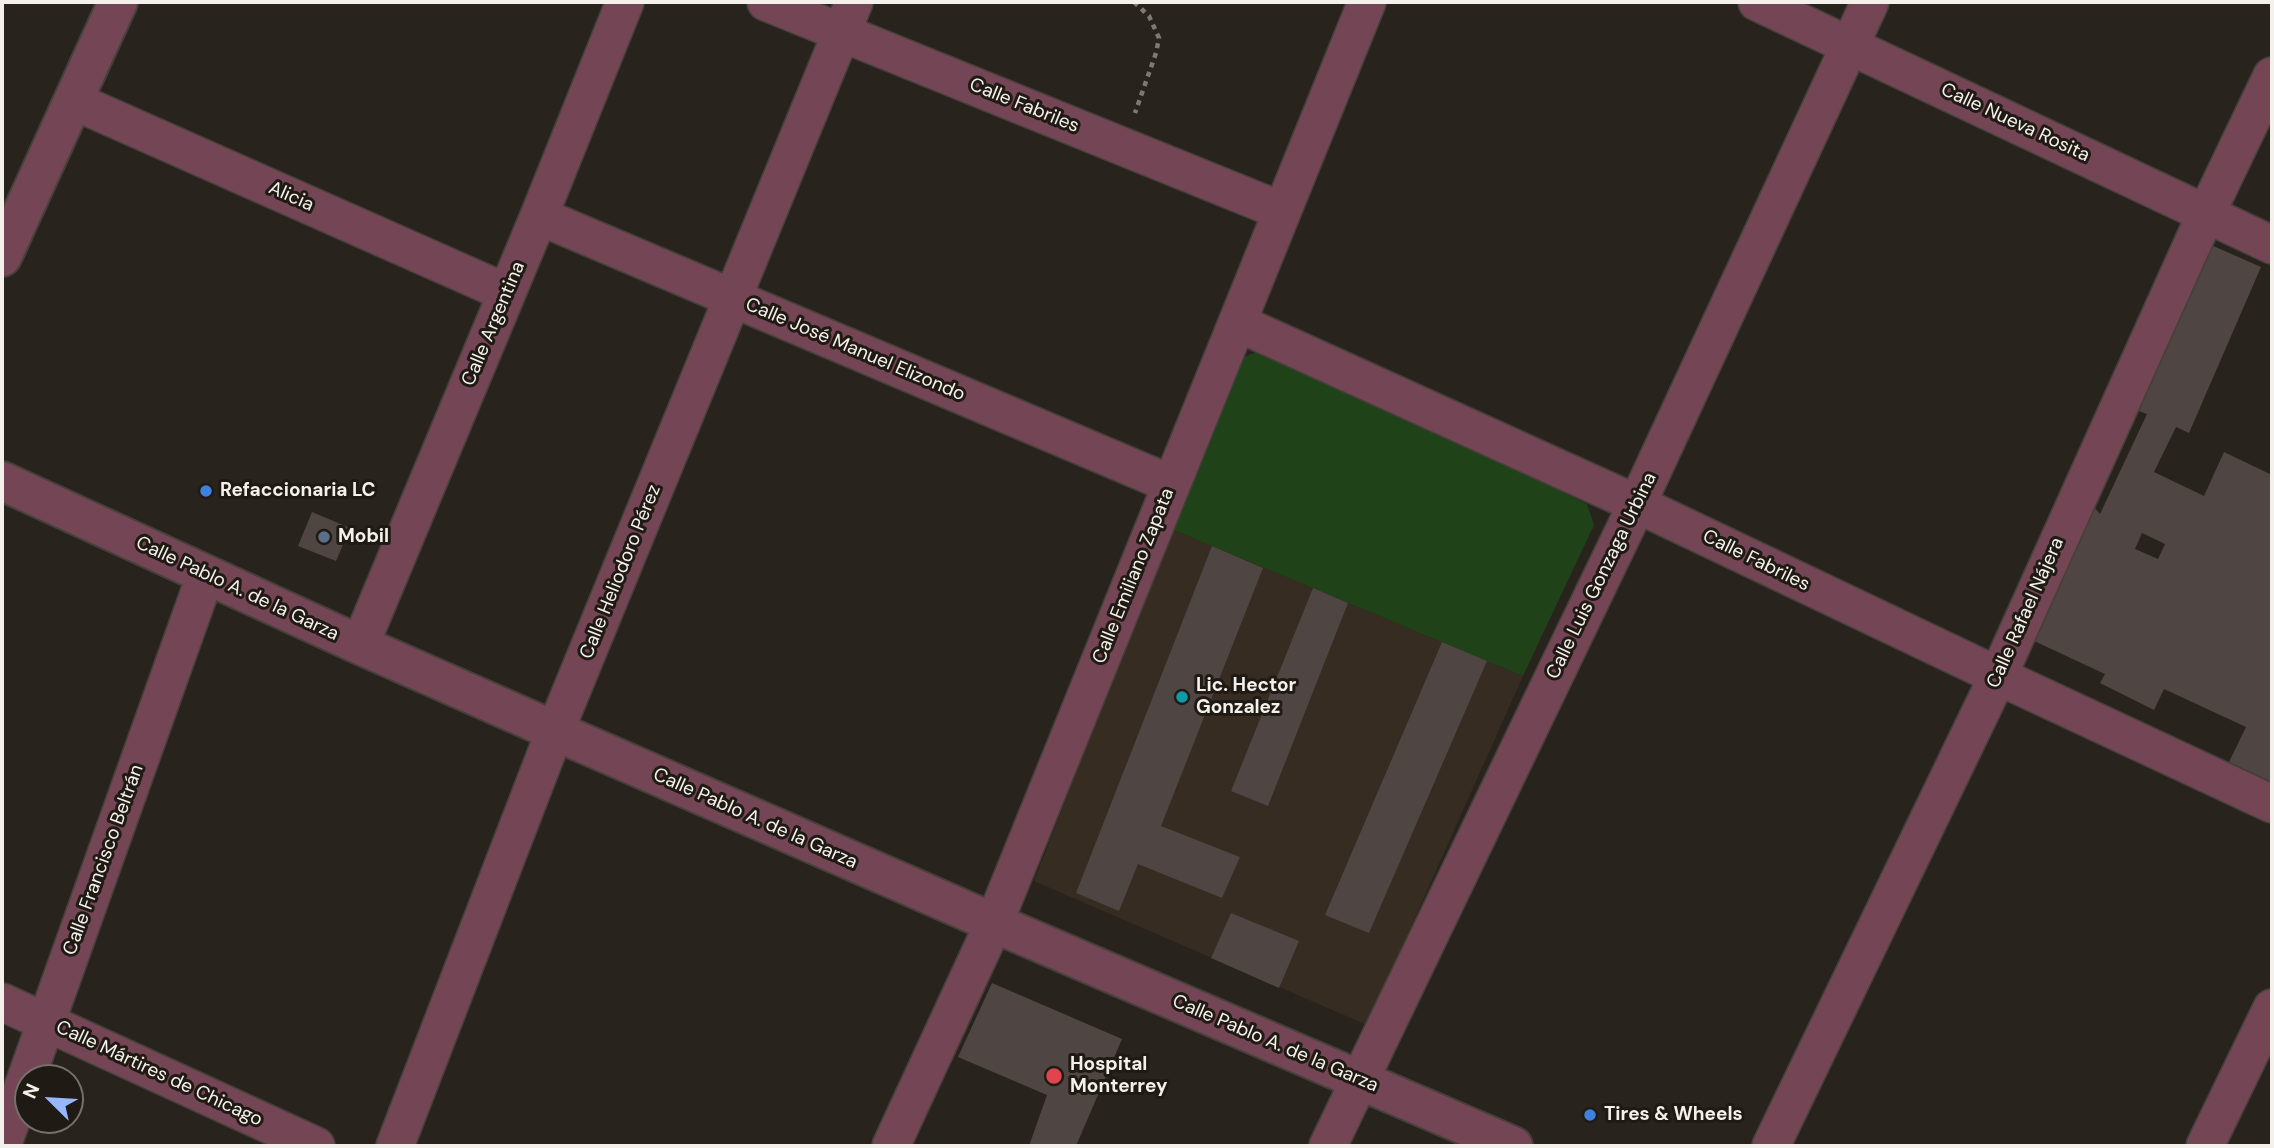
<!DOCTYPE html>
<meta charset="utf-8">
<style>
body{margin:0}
#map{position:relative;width:2274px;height:1148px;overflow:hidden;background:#29231d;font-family:"DM Sans",sans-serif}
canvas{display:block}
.frame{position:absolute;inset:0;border:4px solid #f4f0eb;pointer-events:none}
.north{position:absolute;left:14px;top:1064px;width:70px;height:70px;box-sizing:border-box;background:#201a14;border:2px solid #75706a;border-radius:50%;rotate:294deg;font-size:19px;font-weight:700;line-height:28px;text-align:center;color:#f4f0eb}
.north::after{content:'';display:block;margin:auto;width:24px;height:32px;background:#96b6fd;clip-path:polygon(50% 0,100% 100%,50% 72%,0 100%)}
</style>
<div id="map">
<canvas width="2274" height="1148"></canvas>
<div class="frame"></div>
<div class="north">N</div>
</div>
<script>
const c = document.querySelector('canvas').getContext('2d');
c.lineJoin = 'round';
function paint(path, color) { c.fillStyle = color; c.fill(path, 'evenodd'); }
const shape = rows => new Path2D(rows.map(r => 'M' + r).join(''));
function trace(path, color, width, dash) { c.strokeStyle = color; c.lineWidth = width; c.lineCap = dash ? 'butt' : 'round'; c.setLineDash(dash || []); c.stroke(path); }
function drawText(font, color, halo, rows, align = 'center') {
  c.font = font + ' "DM Sans",sans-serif'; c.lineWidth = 6; c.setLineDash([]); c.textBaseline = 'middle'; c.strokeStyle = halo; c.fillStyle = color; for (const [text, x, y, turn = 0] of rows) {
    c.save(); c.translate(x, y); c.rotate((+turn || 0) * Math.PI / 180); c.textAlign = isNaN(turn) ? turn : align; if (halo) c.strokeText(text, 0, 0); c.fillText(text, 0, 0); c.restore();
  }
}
paint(shape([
 [1171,529,1523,676,1367,1025,1034,881]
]), '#372c21');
paint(shape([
 [1267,347,1587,504,1594,525,1523,676,1171,529,1240,359]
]), '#1f4219');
paint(shape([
 [2211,245,2261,267,2189,433,2176,427,2154,472,2204,496,2224,452,2272,475,2272,775,2270,781,2229,762,2246,727,2164,689,2154,710,2100,683,2105,674,2034,641,2095,508,2100,514,2147,414,2139,411],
 [2142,533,2165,544,2158,559,2135,549],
 [312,512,350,528,336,561,298,546],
 [1212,546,1263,568,1161,826,1240,857,1222,898,1138,864,1119,911,1076,893],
 [1313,588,1348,603,1268,806,1231,791],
 [1442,642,1487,661,1369,933,1325,915],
 [1231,913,1299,941,1279,988,1211,958],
 [992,983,1122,1039,1076,1146,1029,1146,1047,1095,958,1057]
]), '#4f4542');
const minor = shape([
 [766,2,1282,211],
 [1757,2,2272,245],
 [74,101,507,293],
 [539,216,1171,484],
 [1238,323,1637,504,1998,676,2272,804],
 [360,645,539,216,625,2],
 [2,1002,316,1146],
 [2,1146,206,574],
 [395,1146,555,731,854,2],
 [891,1146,994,923,1367,2],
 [1328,1146,1637,504,1870,2],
 [1771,1146,1998,676,2206,214,2272,76],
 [2205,1146,2272,1008]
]);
const tertiary = shape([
 [2,257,118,2],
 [2,481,360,645,555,731,994,923,1513,1146]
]);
trace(minor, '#45403a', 40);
trace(tertiary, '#45403a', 42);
trace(shape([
 [1134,2,1149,16,1159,38,1156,53,1135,113]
]), '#7e7973', 4.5, [5, 5]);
trace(minor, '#734555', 37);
trace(tertiary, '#734555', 38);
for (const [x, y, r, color] of [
 [206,491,7,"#3f7fe0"],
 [324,537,7,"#5c6f8a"],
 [1182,697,7,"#0f9aa8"],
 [1054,1076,9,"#e0444e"],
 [1590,1115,7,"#3f7fe0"]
]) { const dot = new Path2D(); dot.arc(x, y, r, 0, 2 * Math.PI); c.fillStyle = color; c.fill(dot); trace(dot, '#201a14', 2.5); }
drawText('19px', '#f4f0eb', '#201a14', [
 ["Calle Fabriles",1024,106,22],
 ["Calle Nueva Rosita",2015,123,25],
 ["Alicia",291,197,24],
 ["Calle Argentina",494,324,-67],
 ["Calle José Manuel Elizondo",855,350,23],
 ["Calle Fabriles",1756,561,26],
 ["Calle Heliodoro Pérez",621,572,-68],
 ["Calle Emiliano Zapata",1134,576,-68],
 ["Calle Luis Gonzaga Urbina",1602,576,-64],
 ["Calle Pablo A. de la Garza",237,589,25],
 ["Calle Rafael Nájera",2026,613,-66],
 ["Calle Pablo A. de la Garza",755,819,24],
 ["Calle Francisco Beltrán",104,860,-70],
 ["Calle Pablo A. de la Garza",1275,1044,23],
 ["Calle Mártires de Chicago",159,1074,25]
]);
drawText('bold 19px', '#f4f0eb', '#201a14', [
 ["Refaccionaria LC",220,491],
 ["Mobil",338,537],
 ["Lic. Hector",1196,686],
 ["Gonzalez",1196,708],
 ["Hospital",1070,1065],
 ["Monterrey",1070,1087],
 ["Tires & Wheels",1604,1115]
], 'left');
</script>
